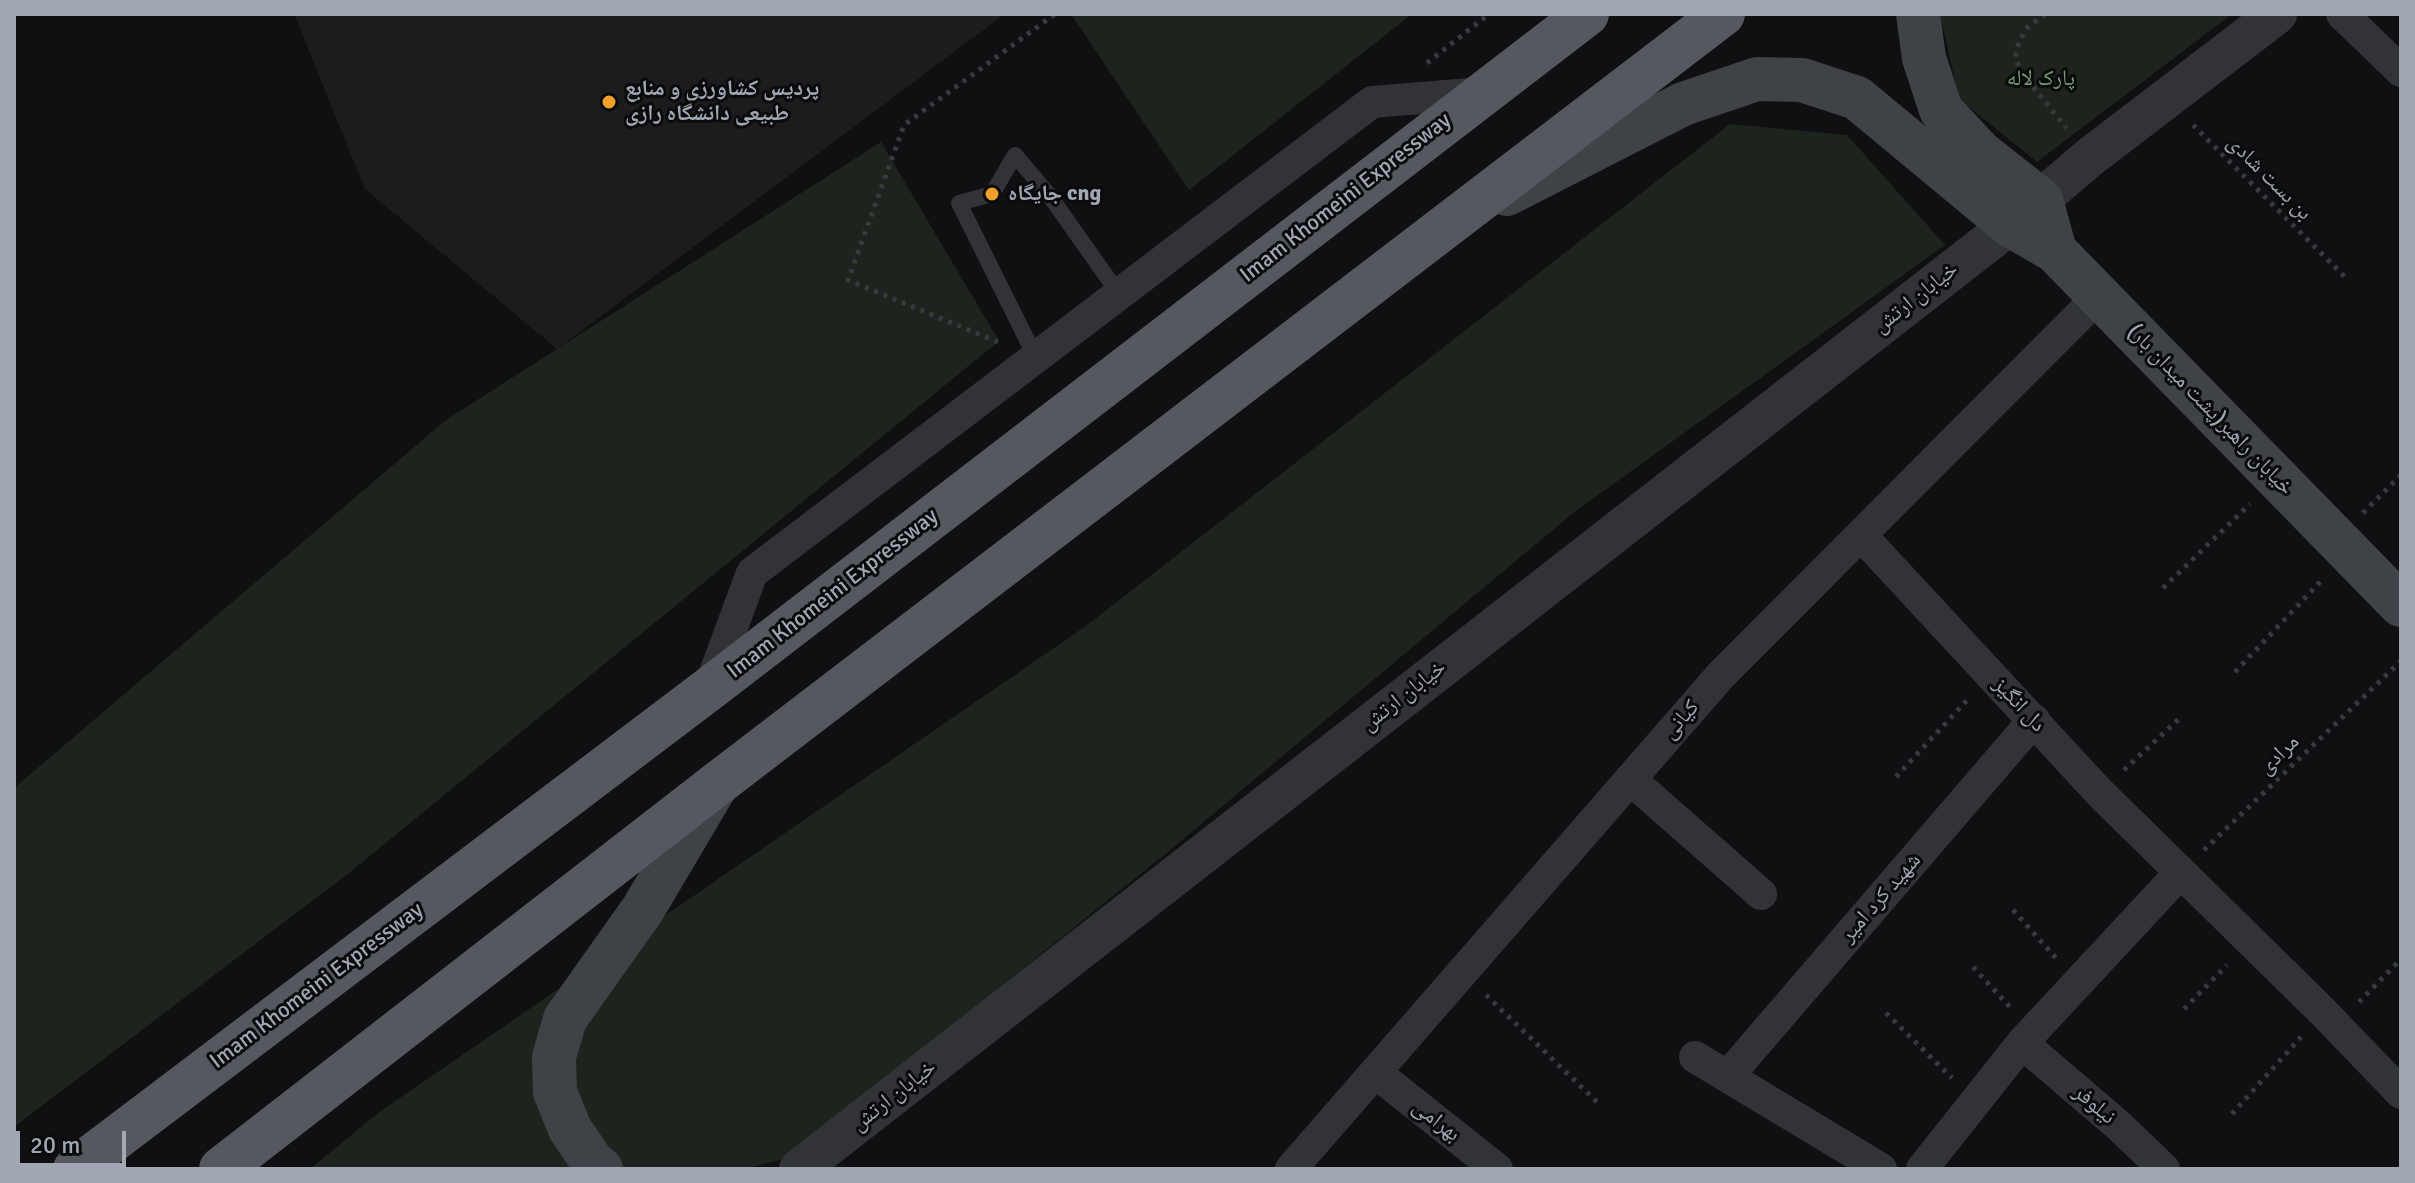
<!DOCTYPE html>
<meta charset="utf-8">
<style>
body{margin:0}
#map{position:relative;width:2415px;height:1183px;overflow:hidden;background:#101012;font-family:Signika,sans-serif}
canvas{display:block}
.frame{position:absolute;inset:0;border:16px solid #a1a8b3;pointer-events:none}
.scale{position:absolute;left:16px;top:1131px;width:110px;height:36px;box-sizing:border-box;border:4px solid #a1a8b3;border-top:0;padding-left:10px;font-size:24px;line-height:28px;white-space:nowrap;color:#a1a8b3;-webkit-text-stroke:6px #0b0b0d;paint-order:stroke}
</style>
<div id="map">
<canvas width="2415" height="1183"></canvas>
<div class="frame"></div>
<div class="scale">20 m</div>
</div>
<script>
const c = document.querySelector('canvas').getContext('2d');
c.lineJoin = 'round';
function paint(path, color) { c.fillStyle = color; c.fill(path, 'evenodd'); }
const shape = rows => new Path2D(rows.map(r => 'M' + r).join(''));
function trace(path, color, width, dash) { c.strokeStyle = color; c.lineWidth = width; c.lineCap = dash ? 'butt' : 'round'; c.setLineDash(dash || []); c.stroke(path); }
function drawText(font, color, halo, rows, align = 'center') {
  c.font = font + ' Signika,"Noto Naskh Arabic",sans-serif'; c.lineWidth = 6; c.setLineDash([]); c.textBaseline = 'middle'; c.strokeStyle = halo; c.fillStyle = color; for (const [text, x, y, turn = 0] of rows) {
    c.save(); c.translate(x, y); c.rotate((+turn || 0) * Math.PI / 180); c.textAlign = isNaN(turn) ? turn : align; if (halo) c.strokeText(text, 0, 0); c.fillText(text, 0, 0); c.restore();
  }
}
paint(shape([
 [294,14,1005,14,557,349,365,189]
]), '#1c1c1f');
paint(shape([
 [1071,14,1412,14,1189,190],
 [1940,14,2232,14,2037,162,1959,99],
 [1730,124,1847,135,1945,245,1573,513,1163,856,787,1158,743,1169,310,1169,378,1113,1086,626],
 [881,142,999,341,349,873,14,1127,14,788,446,420]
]), '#1d241d');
trace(shape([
 [2045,14,2028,27,2019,41,2015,58,2023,74,2066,128],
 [1427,63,1489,14],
 [2193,125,2348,280],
 [998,342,848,280,904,125,1055,14],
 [2363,513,2401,475],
 [2163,588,2250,504],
 [2235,672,2321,581],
 [2124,770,2182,716],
 [1896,777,1968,699],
 [2204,850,2401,661],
 [2013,910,2056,958],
 [1973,967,2010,1007],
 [1486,995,1599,1104],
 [2359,1002,2401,959],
 [2184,1009,2227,965],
 [1886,1013,1952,1078],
 [2232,1114,2301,1037]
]), '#373a3e', 5, [4, 6]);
trace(shape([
 [1036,358,959,203,992,194,1015,155,1049,195,1119,294]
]), '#313337', 16);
trace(shape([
 [2342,14,2401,71],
 [1861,535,2100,793,2323,1012,2401,1093],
 [709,689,752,573,1372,102,1483,93],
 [1630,779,1761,894],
 [2022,1043,2118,1125,2164,1169],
 [1695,1057,1881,1169],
 [1376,1073,1497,1169],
 [1728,1076,2034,720],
 [1291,1169,1721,675,2099,296],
 [1922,1169,2022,1043,2180,873]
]), '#313337', 32);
trace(shape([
 [799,1169,2010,225,2090,157,2277,14]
]), '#313337', 40);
trace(shape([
 [1918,14,1924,58,1941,110,1980,152,2041,200,2055,251],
 [1507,194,1683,104,1757,79,1802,80,1857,98,2010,225,2055,251,2401,605],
 [601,1169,593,1163,570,1129,555,1092,554,1057,565,1019,643,909,717,784]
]), '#3f4247', 44);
trace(shape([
 [75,1169,709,689,1587,14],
 [221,1169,717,784,1723,14]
]), '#55585f', 44);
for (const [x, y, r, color] of [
 [609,102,8,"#f1a129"],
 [992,194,8,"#f1a129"]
]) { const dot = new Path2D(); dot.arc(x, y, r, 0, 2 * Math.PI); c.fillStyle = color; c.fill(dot); trace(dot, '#0b0b0d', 3); }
drawText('22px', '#789e78', '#0b0b0d', [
 ["پارک لاله",2041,79]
]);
drawText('bold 22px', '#a1a8b3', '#0b0b0d', [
 ["پردیس کشاورزی و منابع",625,89],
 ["طبیعی دانشگاه رازی",625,114],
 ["جایگاه cng",1008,194]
], 'left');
drawText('22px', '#a1a8b3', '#0b0b0d', [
 ["بن بست شادی",2269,178,45],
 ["Imam Khomeini Expressway",1346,198,-38],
 ["خیابان ارتش",1916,298,-38],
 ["خیابان راهبر(پشت میدان بار)",2210,410,46],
 ["Imam Khomeini Expressway",833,594,-38],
 ["خیابان ارتش",1404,696,-38],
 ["دل انگیز",2019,705,47],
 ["کیانی",1681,720,-49],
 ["مرادی",2279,755,-44],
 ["شهید کرد امیر",1881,898,-49],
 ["Imam Khomeini Expressway",317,986,-37],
 ["خیابان ارتش",894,1096,-38],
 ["نیلوفر",2094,1105,41],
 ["بهرامی",1436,1121,38]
]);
</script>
